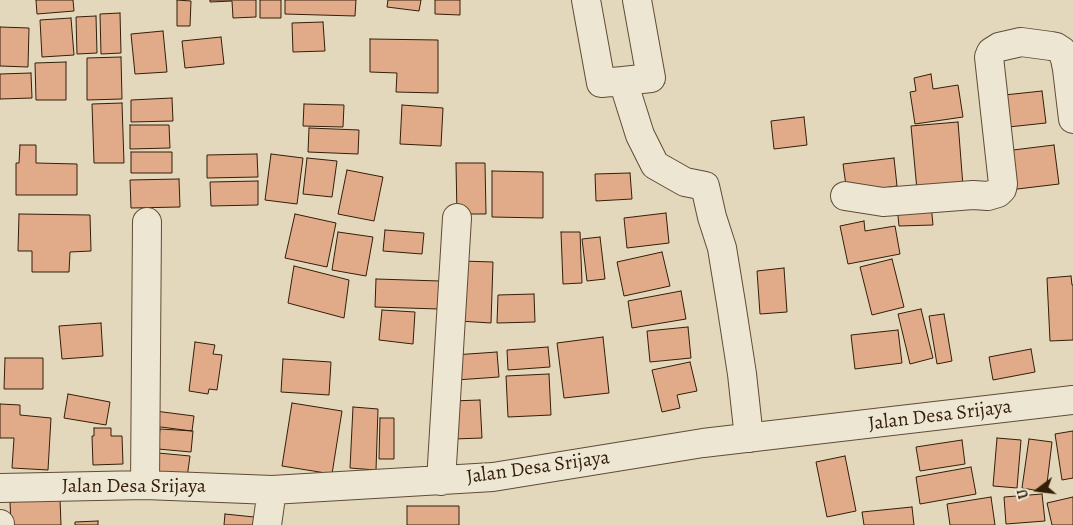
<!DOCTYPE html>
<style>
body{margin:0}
#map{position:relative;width:1073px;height:525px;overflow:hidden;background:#e3d8bc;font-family:Alegreya,serif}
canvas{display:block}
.north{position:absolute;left:1013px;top:465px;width:50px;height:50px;-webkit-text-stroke:4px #ede6d3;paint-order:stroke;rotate:255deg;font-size:14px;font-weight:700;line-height:20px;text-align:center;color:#341e08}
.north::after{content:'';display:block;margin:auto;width:18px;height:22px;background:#341e08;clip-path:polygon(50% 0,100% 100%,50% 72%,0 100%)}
</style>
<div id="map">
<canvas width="1073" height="525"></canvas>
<div class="north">U</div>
</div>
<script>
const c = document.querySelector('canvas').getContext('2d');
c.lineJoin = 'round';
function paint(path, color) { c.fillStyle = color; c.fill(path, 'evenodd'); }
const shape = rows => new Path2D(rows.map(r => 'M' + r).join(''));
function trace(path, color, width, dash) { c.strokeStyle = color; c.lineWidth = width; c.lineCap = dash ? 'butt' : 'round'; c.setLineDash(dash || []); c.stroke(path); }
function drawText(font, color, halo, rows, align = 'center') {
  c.font = font + ' Alegreya,serif'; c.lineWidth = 4; c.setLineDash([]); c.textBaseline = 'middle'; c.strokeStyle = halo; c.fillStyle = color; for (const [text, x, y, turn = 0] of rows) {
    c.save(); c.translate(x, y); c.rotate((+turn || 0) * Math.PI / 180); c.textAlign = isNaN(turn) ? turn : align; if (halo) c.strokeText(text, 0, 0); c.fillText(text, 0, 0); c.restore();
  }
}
const building = shape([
 [36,0,73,0,74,11,37,14,36,0],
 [177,0,191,1,190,26,177,26,177,0],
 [210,0,256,0,256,17,233,18,232,1,210,2,210,0],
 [260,0,281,0,281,18,260,18,260,0],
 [285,0,356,0,355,16,285,14,285,0],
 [388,0,421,0,419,11,387,7,388,0],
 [435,0,460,0,460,15,435,14,435,0],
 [120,13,121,53,101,54,100,14,120,13],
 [96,16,97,53,77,54,76,17,96,16],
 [71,18,74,55,42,57,40,20,71,18],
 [323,22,325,51,293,52,292,23,323,22],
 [0,27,29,28,28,67,0,66,0,27],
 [163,31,167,72,135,74,131,34,163,31],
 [221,37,224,64,185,68,182,41,221,37],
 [370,39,438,40,438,93,396,92,397,73,370,72,370,39],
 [121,57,122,99,87,100,87,58,121,57],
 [66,62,66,100,36,100,35,63,66,62],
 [31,73,32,98,0,99,0,74,31,73],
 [931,74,933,89,958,85,963,117,915,124,910,92,916,91,914,78,931,74],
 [1042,91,1046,123,999,128,995,96,1042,91],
 [172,98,173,121,131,122,131,100,172,98],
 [122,103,124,163,94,163,92,104,122,103],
 [304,104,344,105,343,127,303,126,304,104],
 [402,105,443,108,441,146,400,144,402,105],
 [804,117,807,145,774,149,771,121,804,117],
 [958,122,963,186,917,190,911,126,958,122],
 [130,125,169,125,170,148,130,149,130,125],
 [309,128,359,130,358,154,308,152,309,128],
 [20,145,36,145,36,163,77,164,77,195,16,195,16,163,19,163,20,145],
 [1054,145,1059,184,1009,190,1005,151,1054,145],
 [131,152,172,152,172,173,131,173,131,152],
 [257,154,258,177,207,178,207,155,257,154],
 [271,154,303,158,297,204,265,200,271,154],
 [307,158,337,161,332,197,303,194,307,158],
 [894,158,897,186,847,193,843,164,894,158],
 [456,163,485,163,486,214,457,214,456,163],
 [347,170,383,177,374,221,338,214,347,170],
 [492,171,543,172,543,218,492,217,492,171],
 [630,173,632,199,596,201,595,174,630,173],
 [179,179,180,207,131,208,130,180,179,179],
 [258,181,258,205,211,206,210,182,258,181],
 [931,204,933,225,899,226,897,206,931,204],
 [666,213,669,243,627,248,624,218,666,213],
 [19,214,90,215,91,251,70,252,69,272,32,272,32,251,18,251,19,214],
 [295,214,336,223,327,267,285,258,295,214],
 [864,221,865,231,895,226,900,254,848,264,840,226,864,221],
 [385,230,424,233,422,254,383,251,385,230],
 [338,232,373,237,366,276,332,270,338,232],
 [561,232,580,232,582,283,563,284,561,232],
 [600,237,605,279,587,281,582,239,600,237],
 [662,252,670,286,624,296,617,262,662,252],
 [892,259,904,307,872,315,860,267,892,259],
 [461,261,493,262,491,323,459,321,461,261],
 [294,266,349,280,344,318,288,303,294,266],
 [784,268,787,312,760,314,757,271,784,268],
 [1071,276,1072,285,1073,285,1073,340,1050,341,1047,278,1071,276],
 [376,279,440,281,439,309,375,307,376,279],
 [681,291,686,319,632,328,628,301,681,291],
 [534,294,535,322,497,323,498,295,534,294],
 [921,309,933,358,910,364,898,314,921,309],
 [382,310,415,312,413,344,379,340,382,310],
 [944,314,952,361,937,364,929,316,944,314],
 [101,323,103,356,62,359,59,326,101,323],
 [688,327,691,358,650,362,647,331,688,327],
 [898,330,902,363,855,369,851,335,898,330],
 [603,337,609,393,564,398,557,343,603,337],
 [195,342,215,345,213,354,222,355,217,390,209,389,208,394,189,391,195,342],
 [548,347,550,367,508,370,507,350,548,347],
 [1031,349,1035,372,993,380,989,357,1031,349],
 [497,352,499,377,456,380,454,355,497,352],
 [5,358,43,358,43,389,4,389,5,358],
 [283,359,331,362,329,395,281,392,283,359],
 [690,362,697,391,677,395,680,408,662,412,652,370,690,362],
 [549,374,551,415,508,417,506,376,549,374],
 [68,394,110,402,106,425,64,418,68,394],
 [480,400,482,438,454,439,452,401,480,400],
 [292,403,342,411,332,474,282,466,292,403],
 [0,404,20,405,20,415,51,418,48,470,12,468,14,438,0,438,0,404],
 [353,407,378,409,376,470,350,468,353,407],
 [155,411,194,416,192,431,153,426,155,411],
 [380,418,394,418,394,459,379,459,380,418],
 [94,428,111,428,111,436,122,436,123,464,93,465,92,436,94,436,94,428],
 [160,429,193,431,191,452,158,449,160,429],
 [1073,431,1073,478,1062,480,1055,434,1073,431],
 [997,438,1021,440,1017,488,993,486,997,438],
 [1029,439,1052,442,1046,492,1022,488,1029,439],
 [962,440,965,464,920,471,916,447,962,440],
 [158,453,190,456,187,478,156,474,158,453],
 [845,456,856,511,827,517,816,462,845,456],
 [971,467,976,494,920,504,916,477,971,467],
 [1042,494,1045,521,1006,524,1004,497,1042,494],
 [991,497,995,525,950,525,947,504,991,497],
 [1073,497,1073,525,1052,525,1047,503,1073,497],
 [60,499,61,525,11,525,10,502,60,499],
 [407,506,459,506,459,525,407,525,407,506],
 [912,507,914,525,864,525,862,512,912,507],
 [225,514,254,517,253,525,224,525,225,514],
 [98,521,98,525,75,525,75,522,98,521]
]);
paint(building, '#e1ab89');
trace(building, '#341e08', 1);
const minor = shape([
 [586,0,601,83,623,81],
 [637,0,651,78,623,81,640,135,655,165,685,182,705,186,712,217,722,248,731,303,742,374,749,438],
 [845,196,883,202,973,195,988,196,998,193,1002,189,1003,184,989,57,991,52,999,47,1021,42,1051,46,1056,47,1062,51,1065,59,1067,69,1073,119],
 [441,481,457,218],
 [145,485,147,222],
 [0,488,145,485,272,490,493,477,703,443,1073,400],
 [0,524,0,525],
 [267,525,272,490]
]);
trace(minor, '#604c35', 30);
trace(minor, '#ede6d3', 28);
drawText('20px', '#341e08', '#ede6d3', [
 ["Jalan Desa Srijaya",940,416,-7],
 ["Jalan Desa Srijaya",538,468,-8],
 ["Jalan Desa Srijaya",134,487]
]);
</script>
